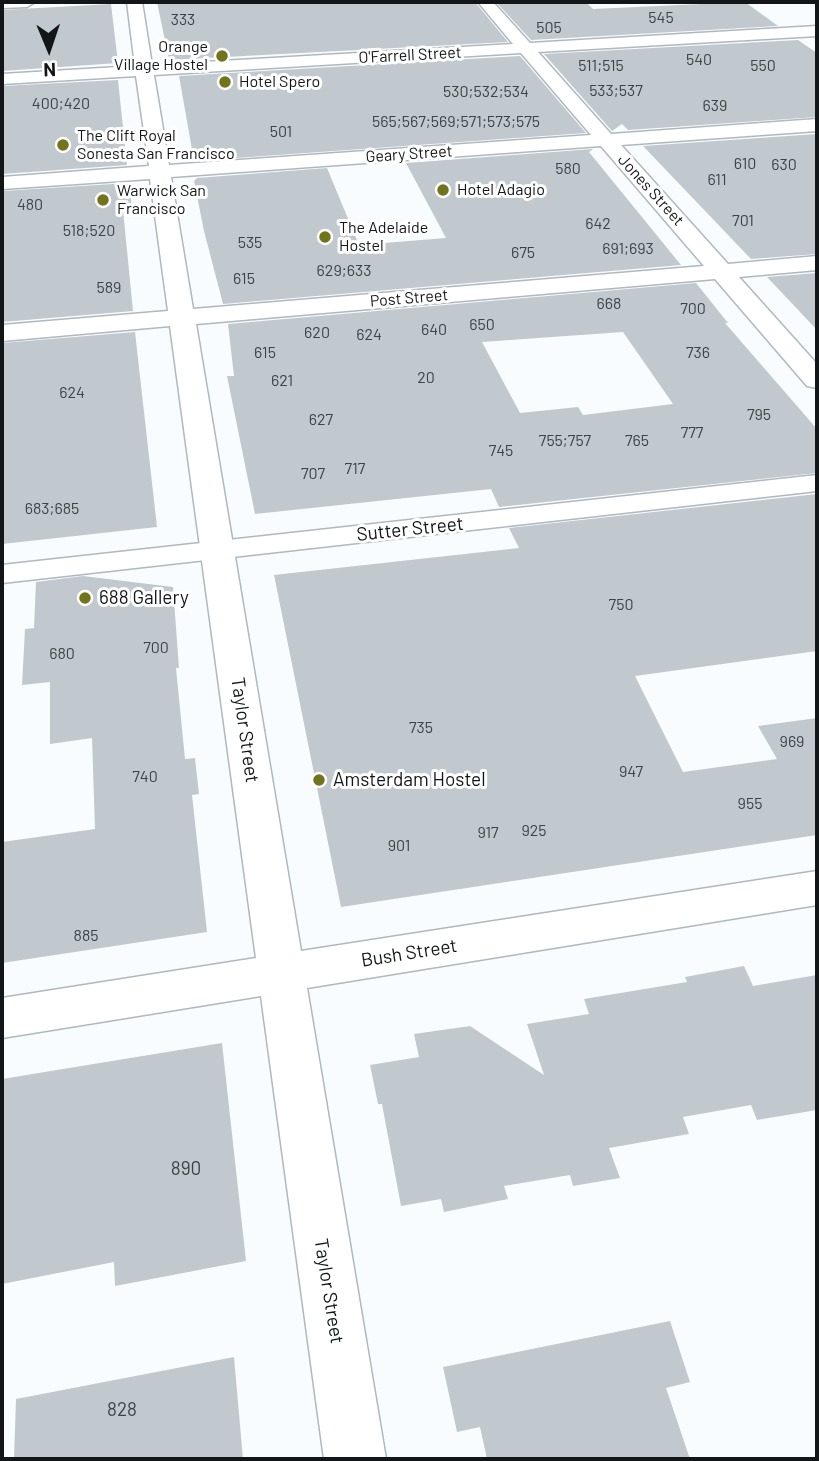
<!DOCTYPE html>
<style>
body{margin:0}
#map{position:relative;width:819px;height:1461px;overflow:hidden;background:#f8fcfe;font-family:Barlow,sans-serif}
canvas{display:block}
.frame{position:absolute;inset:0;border:4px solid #131618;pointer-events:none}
.north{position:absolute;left:14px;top:14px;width:70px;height:70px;-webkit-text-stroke:5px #fff;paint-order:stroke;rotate:178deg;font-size:19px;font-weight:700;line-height:28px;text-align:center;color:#131618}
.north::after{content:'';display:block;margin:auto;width:24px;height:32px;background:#131618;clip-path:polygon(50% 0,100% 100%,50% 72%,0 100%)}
</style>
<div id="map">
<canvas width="819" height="1461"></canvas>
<div class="frame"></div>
<div class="north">N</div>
</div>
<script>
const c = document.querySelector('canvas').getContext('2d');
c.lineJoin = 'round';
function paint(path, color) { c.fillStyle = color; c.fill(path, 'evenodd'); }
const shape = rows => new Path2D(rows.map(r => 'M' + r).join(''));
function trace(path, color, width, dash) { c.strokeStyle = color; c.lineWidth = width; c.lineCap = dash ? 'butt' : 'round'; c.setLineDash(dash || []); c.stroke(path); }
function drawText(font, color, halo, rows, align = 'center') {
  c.font = font + ' Barlow,sans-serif'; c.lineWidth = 6; c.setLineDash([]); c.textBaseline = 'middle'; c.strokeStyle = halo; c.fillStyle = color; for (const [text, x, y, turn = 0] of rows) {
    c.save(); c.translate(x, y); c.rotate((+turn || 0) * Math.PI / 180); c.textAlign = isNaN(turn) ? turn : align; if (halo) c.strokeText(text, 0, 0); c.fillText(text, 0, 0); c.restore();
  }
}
paint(shape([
 [157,2,475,2,508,42,169,60],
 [496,2,586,2,593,9,745,2,778,26,531,40],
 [111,4,118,63,2,71,2,10],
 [798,40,817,53,817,117,628,130,622,124,612,131,544,54],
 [520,56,586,133,194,161,179,76],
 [118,80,127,165,2,174,2,86],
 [817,134,817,254,751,259,643,146],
 [593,149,589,152,681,265,223,304,204,231,194,181,197,178,327,168,359,245,446,238,406,163],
 [129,183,132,209,123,210,133,311,2,322,2,191],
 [817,273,817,330,767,277],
 [696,283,728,323,725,323,817,429,817,473,499,507,491,489,255,514,227,376,234,376,228,324],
 [623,332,673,404,583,415,578,407,520,413,482,342],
 [135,332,157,527,2,544,2,343],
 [817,494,817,651,635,676,683,772,777,759,758,726,817,718,817,835,341,907,274,575,519,548,509,528],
 [83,576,173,587,179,668,176,668,185,759,195,758,199,794,192,795,207,932,2,963,2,842,95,829,92,738,50,744,50,682,22,685,25,629,34,628,36,582],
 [744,966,753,986,817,975,817,1110,757,1120,751,1105,683,1117,689,1134,609,1148,620,1178,573,1186,570,1175,504,1186,508,1199,444,1212,441,1199,401,1206,382,1104,378,1104,370,1065,419,1057,414,1034,470,1026,544,1075,527,1024,589,1014,584,999,687,982,685,977],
 [222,1043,246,1261,115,1286,114,1262,2,1284,2,1079],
 [670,1321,690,1382,666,1388,690,1459,487,1459,480,1427,457,1432,443,1367],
 [234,1357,243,1459,14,1459,16,1399]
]), '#c1c9cf');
const street = shape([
 [817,475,817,491,2,583,2,565,817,475]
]);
const secondary = shape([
 [2,2,35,2,27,7,2,8,2,2],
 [127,2,142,2,152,65,513,44,478,2,493,2,530,43,817,26,817,36,538,52,611,134,817,119,817,131,621,145,728,264,817,256,817,270,739,277,817,364,817,388,807,386,715,279,196,324,301,951,817,871,817,905,307,988,386,1459,324,1459,261,996,2,1038,2,998,256,958,170,326,2,341,2,325,168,311,150,179,2,189,2,177,149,166,136,76,2,84,2,74,135,66,127,2],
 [521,53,591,135,169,165,154,75,521,53],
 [601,146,704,266,193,309,171,177,601,146]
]);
trace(street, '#b0b8bf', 3);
trace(secondary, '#b0b8bf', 3);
paint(street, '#fff');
paint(secondary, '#fff');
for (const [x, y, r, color] of [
 [222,56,7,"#70741a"],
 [225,82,7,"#70741a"],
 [63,145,7,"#70741a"],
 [443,190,7,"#70741a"],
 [103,200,7,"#70741a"],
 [325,237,7,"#70741a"],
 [85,598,7,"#70741a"],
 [319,780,7,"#70741a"]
]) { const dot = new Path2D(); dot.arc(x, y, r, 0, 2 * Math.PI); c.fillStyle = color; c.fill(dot); trace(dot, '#fff', 2.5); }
drawText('16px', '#3e4346', null, [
 ["545",661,18],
 ["333",183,20],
 ["505",549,28],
 ["540",699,60],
 ["511;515",601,66],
 ["550",763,66],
 ["533;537",616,91],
 ["530;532;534",486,92],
 ["400;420",61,104],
 ["639",715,106],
 ["565;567;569;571;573;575",456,122],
 ["501",281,132],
 ["610",745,164],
 ["630",784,165],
 ["580",568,169],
 ["611",717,180],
 ["480",30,205],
 ["701",743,221],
 ["642",598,224],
 ["518;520",89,231],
 ["535",250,243],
 ["691;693",628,249],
 ["675",523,253],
 ["629;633",344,271],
 ["615",244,279],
 ["589",109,288],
 ["668",609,304],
 ["700",693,309],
 ["650",482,325],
 ["640",434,330],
 ["620",317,333],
 ["624",369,335],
 ["615",265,353],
 ["736",698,353],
 ["20",426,378],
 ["621",282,381],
 ["624",72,393],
 ["795",759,415],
 ["627",321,420],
 ["777",692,433],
 ["755;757",565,441],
 ["765",637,441],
 ["745",501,451],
 ["717",355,469],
 ["707",313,474],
 ["683;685",52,509],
 ["750",621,605],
 ["700",156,648],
 ["680",62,654],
 ["735",421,728],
 ["969",792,742],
 ["947",631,772],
 ["740",145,777],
 ["955",750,804],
 ["925",534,831],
 ["917",488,833],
 ["901",399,846],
 ["885",86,936]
]);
drawText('16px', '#131618', '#fff', [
 ["Orange",208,47,"right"],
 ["Village Hostel",208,65,"right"],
 ["Hotel Spero",239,82],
 ["The Clift Royal",77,136],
 ["Sonesta San Francisco",77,154],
 ["Hotel Adagio",457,190],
 ["Warwick San",117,191],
 ["Francisco",117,209],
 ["The Adelaide",339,228],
 ["Hostel",339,246]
], 'left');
drawText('16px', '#131618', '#fff', [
 ["O'Farrell Street",410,55,-3],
 ["Geary Street",409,154,-4],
 ["Jones Street",651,190,48],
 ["Post Street",409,298,-5]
]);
drawText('19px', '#131618', '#fff', [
 ["Sutter Street",410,529,-6],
 ["Taylor Street",245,730,82],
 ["Bush Street",409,953,-9],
 ["Taylor Street",329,1291,81]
]);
drawText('19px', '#131618', '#fff', [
 ["688 Gallery",99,598],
 ["Amsterdam Hostel",333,780]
], 'left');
drawText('19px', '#3e4346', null, [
 ["890",186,1169],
 ["828",122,1410]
]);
</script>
